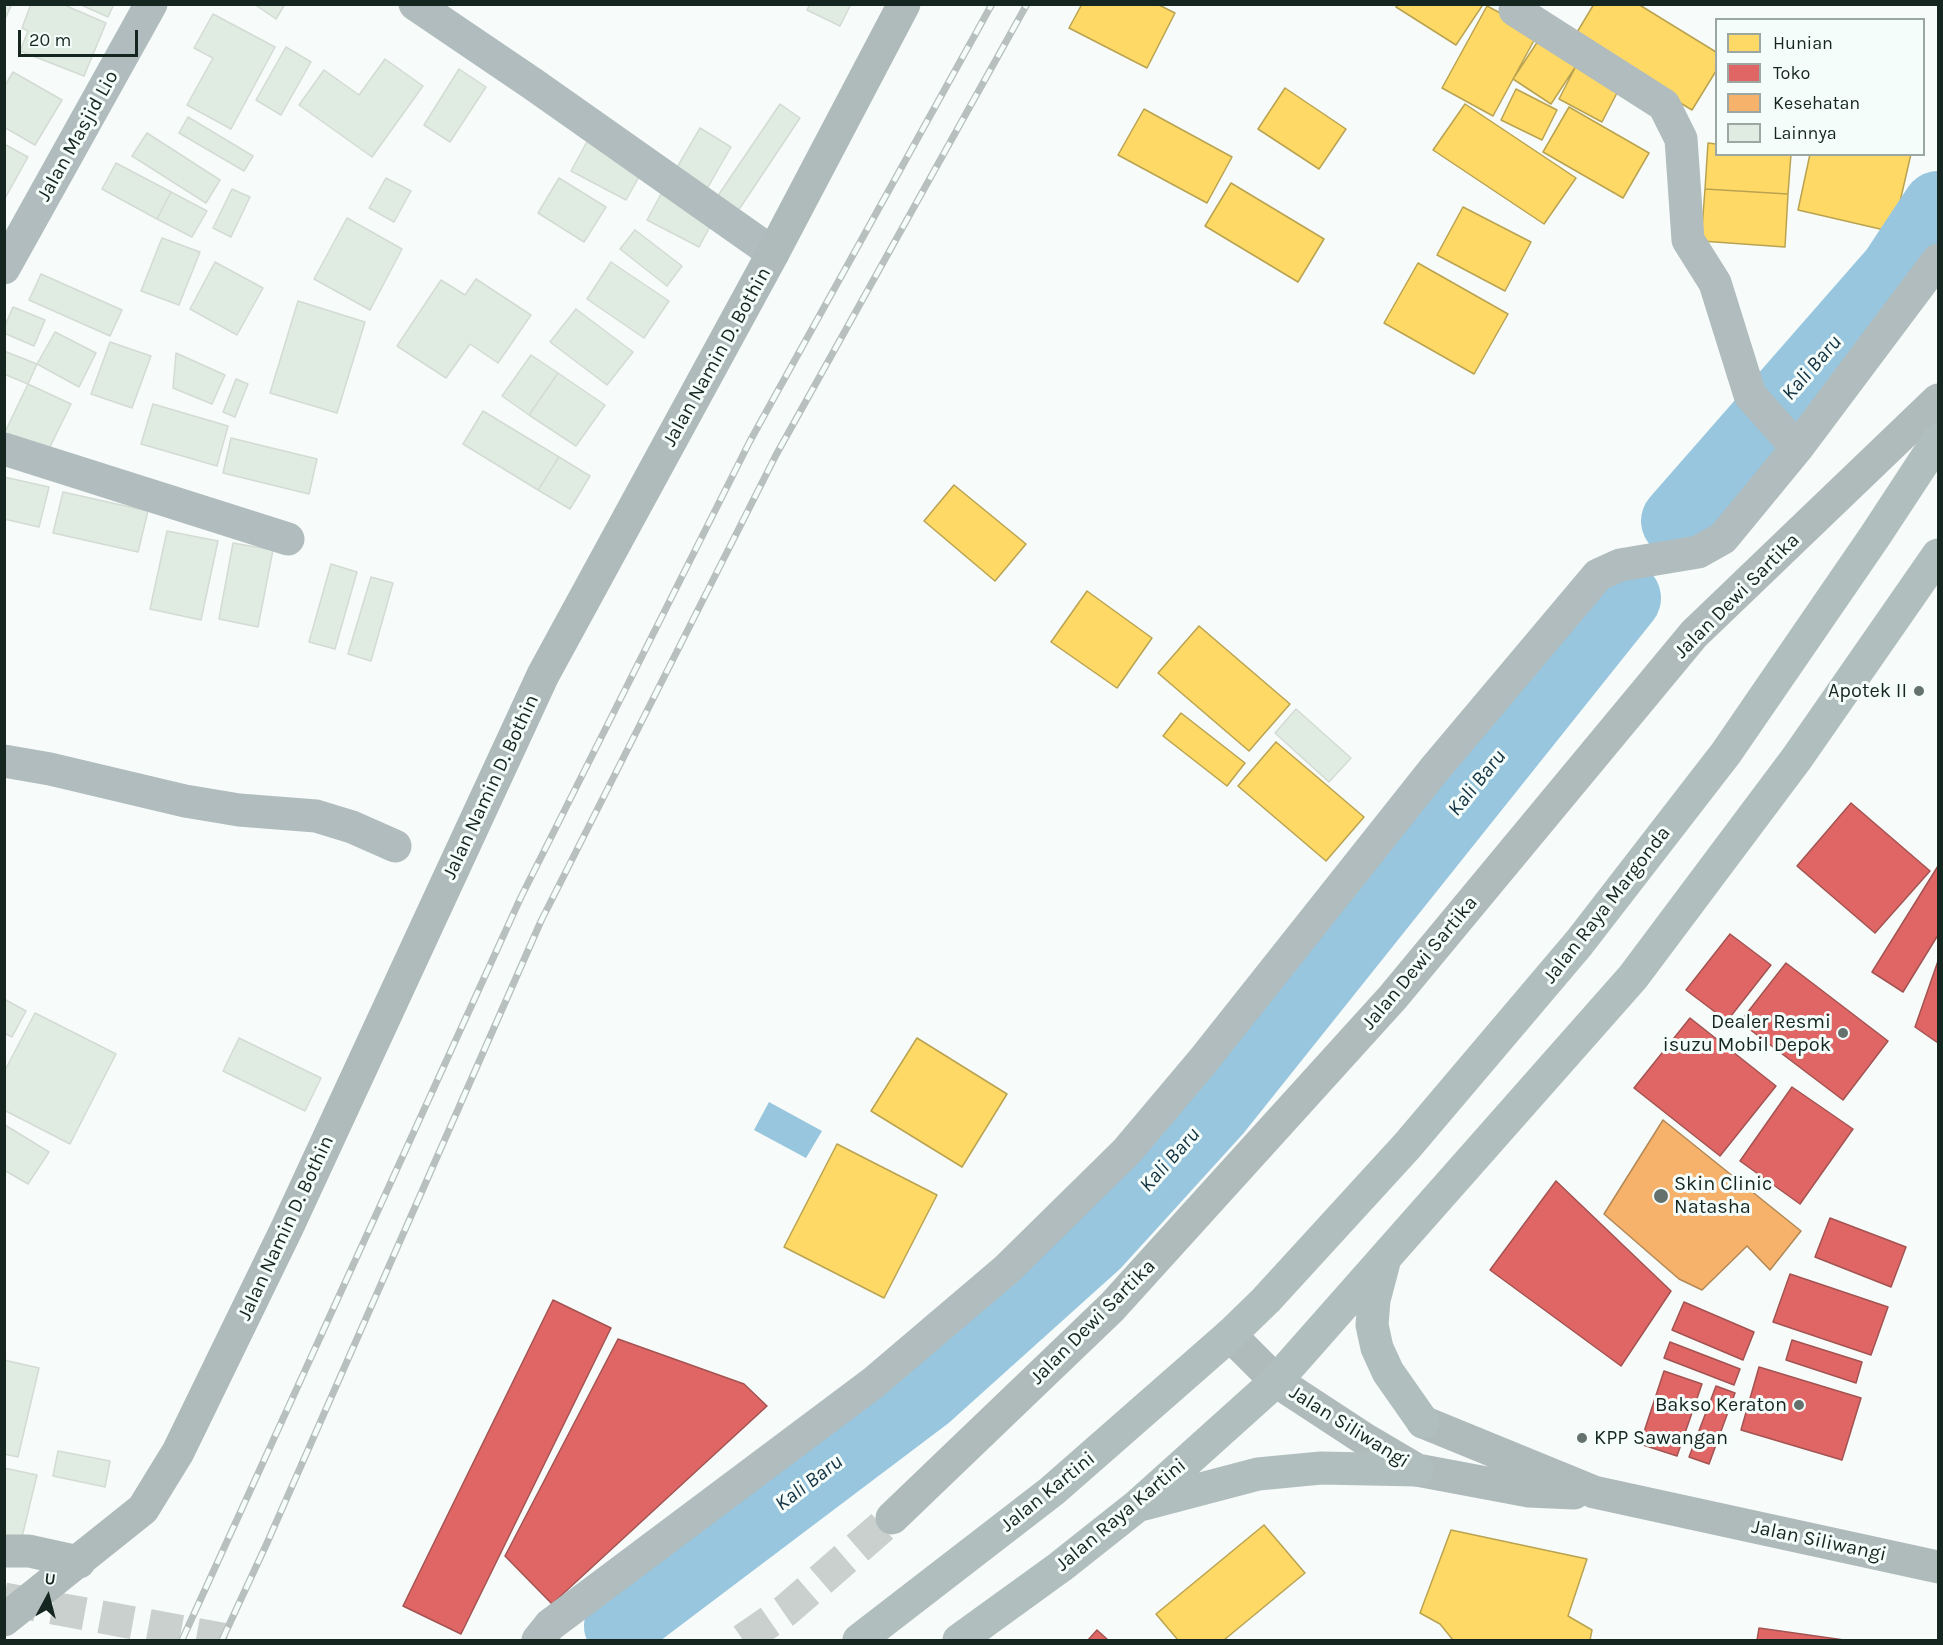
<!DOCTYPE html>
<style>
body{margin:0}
#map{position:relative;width:1943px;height:1645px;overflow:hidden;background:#f7fbf9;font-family:Karla,sans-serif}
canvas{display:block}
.frame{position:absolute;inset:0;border:6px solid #152621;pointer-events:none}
.legend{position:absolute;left:1715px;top:18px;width:210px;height:138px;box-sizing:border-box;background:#f5fdfa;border:2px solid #9ba7a3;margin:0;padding:8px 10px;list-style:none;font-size:18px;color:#152621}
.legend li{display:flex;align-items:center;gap:12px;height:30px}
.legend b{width:30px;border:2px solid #9ba7a3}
.north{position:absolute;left:18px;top:1567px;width:60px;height:60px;-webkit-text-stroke:4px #f5fdfa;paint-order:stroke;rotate:7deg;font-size:16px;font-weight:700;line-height:24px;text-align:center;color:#152621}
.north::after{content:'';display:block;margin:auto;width:21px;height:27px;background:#152621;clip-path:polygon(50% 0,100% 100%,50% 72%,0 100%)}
.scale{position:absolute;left:18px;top:30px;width:120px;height:27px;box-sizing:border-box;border:3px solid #152621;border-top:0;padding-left:8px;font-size:18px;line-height:21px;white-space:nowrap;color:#152621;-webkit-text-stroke:4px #f5fdfa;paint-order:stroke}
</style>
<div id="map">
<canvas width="1943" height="1645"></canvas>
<div class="frame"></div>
<ul class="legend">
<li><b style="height:16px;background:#ffd966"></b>Hunian</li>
<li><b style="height:16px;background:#e06666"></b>Toko</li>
<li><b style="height:16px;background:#f6b26b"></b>Kesehatan</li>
<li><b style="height:16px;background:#e0ece1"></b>Lainnya</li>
</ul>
<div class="north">U</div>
<div class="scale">20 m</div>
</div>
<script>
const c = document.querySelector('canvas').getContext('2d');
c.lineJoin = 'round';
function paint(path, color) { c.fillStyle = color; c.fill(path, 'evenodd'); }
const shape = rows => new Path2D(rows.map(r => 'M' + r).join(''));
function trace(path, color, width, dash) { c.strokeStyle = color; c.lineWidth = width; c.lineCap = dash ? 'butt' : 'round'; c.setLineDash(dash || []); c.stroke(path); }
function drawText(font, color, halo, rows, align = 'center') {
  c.font = font + ' Karla,sans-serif'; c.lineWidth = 6; c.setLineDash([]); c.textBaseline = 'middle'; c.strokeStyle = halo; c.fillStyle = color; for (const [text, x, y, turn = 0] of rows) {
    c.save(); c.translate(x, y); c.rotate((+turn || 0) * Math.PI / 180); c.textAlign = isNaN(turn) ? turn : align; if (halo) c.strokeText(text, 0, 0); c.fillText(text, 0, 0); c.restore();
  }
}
paint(shape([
 [769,1102,822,1131,806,1158,754,1130]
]), '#97c6de');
const homes = shape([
 [1082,4,1157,4,1175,13,1147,68,1069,28,1082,4],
 [1398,4,1480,4,1482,6,1456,45,1396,7,1398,4],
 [1594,4,1638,4,1716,52,1716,71,1692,110,1573,39,1594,4],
 [1487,6,1538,33,1493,116,1442,88,1487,6],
 [1538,41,1576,66,1551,104,1513,79,1538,41],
 [1576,66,1619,89,1602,122,1559,99,1576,66],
 [1285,88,1346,129,1319,169,1258,129,1285,88],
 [1516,89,1557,110,1542,140,1501,120,1516,89],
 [1465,104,1576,178,1544,224,1433,150,1465,104],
 [1569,107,1649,153,1623,198,1543,152,1569,107],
 [1144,109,1232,157,1207,203,1118,155,1144,109],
 [1708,143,1716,144,1716,154,1791,154,1788,194,1705,189,1708,143],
 [1810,154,1911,154,1893,232,1798,210,1810,154],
 [1231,183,1324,239,1298,282,1205,226,1231,183],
 [1705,189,1788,194,1785,247,1701,241,1705,189],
 [1463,207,1531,242,1505,291,1437,255,1463,207],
 [1418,263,1508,314,1474,374,1384,323,1418,263],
 [954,485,1026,544,995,581,924,521,954,485],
 [1087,591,1152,638,1117,688,1051,642,1087,591],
 [1199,626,1290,704,1249,751,1158,673,1199,626],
 [1181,713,1245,763,1227,786,1163,736,1181,713],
 [1276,742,1364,817,1326,861,1238,786,1276,742],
 [917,1038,1007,1094,962,1167,871,1111,917,1038],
 [837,1144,937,1195,884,1298,784,1247,837,1144],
 [1264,1525,1305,1573,1224,1640,1178,1640,1156,1614,1264,1525],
 [1451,1530,1587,1559,1568,1616,1592,1630,1590,1640,1453,1640,1440,1624,1420,1613,1451,1530]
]);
paint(homes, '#ffd966');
trace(homes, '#b9a351', 1.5);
const shops = shape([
 [1851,803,1930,871,1875,933,1797,866,1851,803],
 [1938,866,1938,935,1903,992,1872,972,1938,866],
 [1730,934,1771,965,1727,1021,1686,990,1730,934],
 [1938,961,1938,1043,1915,1027,1938,961],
 [1786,963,1888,1041,1843,1100,1740,1022,1786,963],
 [1690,1018,1776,1086,1720,1156,1634,1088,1690,1018],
 [1792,1087,1853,1129,1800,1204,1740,1161,1792,1087],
 [1556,1181,1671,1291,1621,1366,1490,1270,1556,1181],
 [1830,1218,1906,1247,1891,1287,1815,1257,1830,1218],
 [1790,1274,1888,1307,1871,1355,1773,1322,1790,1274],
 [553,1300,611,1328,461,1634,403,1606,553,1300],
 [1684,1302,1754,1332,1743,1360,1672,1330,1684,1302],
 [618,1339,744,1384,767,1406,552,1604,505,1556,618,1339],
 [1792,1340,1862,1362,1856,1383,1786,1360,1792,1340],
 [1670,1342,1740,1369,1734,1385,1664,1358,1670,1342],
 [1759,1367,1861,1398,1842,1460,1741,1430,1759,1367],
 [1664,1371,1702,1384,1677,1456,1640,1444,1664,1371],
 [1716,1386,1735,1393,1709,1464,1689,1457,1716,1386],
 [1759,1628,1844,1640,1757,1640,1759,1628],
 [1097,1630,1108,1640,1088,1640,1097,1630]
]);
paint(shops, '#e06666');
trace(shops, '#a35351', 1.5);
const health = shape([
 [1663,1120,1801,1231,1770,1270,1747,1246,1702,1290,1679,1279,1604,1214,1663,1120]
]);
paint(health, '#f6b26b');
trace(health, '#b28855', 1.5);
trace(shape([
 [1677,521,1895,272,1938,207],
 [620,1626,926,1395,1095,1243,1216,1110,1625,598]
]), '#97c6de', 72);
const building = shape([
 [4,4,12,4,4,21,4,4],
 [31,4,62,4,106,23,84,76,20,51,28,31,22,28,31,4],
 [79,4,114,4,108,17,79,4],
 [254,4,285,4,276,19,254,4],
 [810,4,851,4,840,26,807,10,810,4],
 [213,14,275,47,231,129,187,105,213,58,194,48,213,14],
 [286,47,311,62,281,115,256,100,286,47],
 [385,59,423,86,372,157,299,105,324,70,359,95,385,59],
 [459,69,486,87,450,142,424,125,459,69],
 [13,72,62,100,35,145,4,127,4,87,13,72],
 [780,104,800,118,732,220,711,206,780,104],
 [188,117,253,156,244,171,179,133,188,117],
 [700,128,731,147,704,194,672,176,700,128],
 [147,133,220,180,206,203,132,156,147,133],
 [589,138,644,168,626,200,571,171,589,138],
 [4,144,28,157,4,200,4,144],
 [116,163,171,192,157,219,102,189,116,163],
 [386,178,411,191,394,222,369,208,386,178],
 [559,178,606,207,584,242,538,213,559,178],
 [232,189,250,197,231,237,213,228,232,189],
 [171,192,207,211,192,237,157,219,171,192],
 [661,194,713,221,699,247,647,220,661,194],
 [347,218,402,249,370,310,314,279,347,218],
 [635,230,682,266,667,286,620,249,635,230],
 [162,238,200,252,179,305,141,291,162,238],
 [215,262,263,288,237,335,190,309,215,262],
 [611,262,669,301,644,338,587,299,611,262],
 [41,274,122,310,110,336,29,300,41,274],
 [476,279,531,315,498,363,470,344,446,378,397,346,441,280,465,295,476,279],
 [298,301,365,322,337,413,270,393,298,301],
 [13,307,45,320,34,346,4,333,4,328,13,307],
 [576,309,633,352,607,385,550,342,576,309],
 [55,332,96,353,79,387,37,364,55,332],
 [110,342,151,356,132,408,91,394,110,342],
 [4,351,37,364,28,384,4,374,4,351],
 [176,353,225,375,212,404,173,388,176,353],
 [531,355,558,373,529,415,502,396,531,355],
 [558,373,605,405,576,446,529,415,558,373],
 [236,379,248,384,235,417,223,412,236,379],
 [28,384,71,404,46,455,4,434,28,384],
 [153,404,228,426,217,466,141,444,153,404],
 [483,411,559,457,538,490,463,444,483,411],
 [231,438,317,459,309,494,223,473,231,438],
 [559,457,590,476,570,509,538,490,559,457],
 [4,477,49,487,39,527,4,519,4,477],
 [63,492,148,511,138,552,53,533,63,492],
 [167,531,218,541,201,620,150,609,167,531],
 [233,543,273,550,258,627,219,619,233,543],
 [331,564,357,572,335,649,309,642,331,564],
 [371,577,393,583,371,661,348,654,371,577],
 [1296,709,1351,758,1329,782,1275,733,1296,709],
 [4,999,26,1011,12,1037,4,1033,4,999],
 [35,1013,116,1054,70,1144,4,1110,4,1072,35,1013],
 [239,1038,321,1078,305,1111,223,1071,239,1038],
 [5,1125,49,1152,28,1184,4,1170,5,1125],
 [4,1360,39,1368,18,1457,4,1454,4,1360],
 [58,1451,110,1461,105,1487,53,1476,58,1451],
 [4,1468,37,1475,22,1537,4,1535,4,1468]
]);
paint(building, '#e0ece1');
trace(building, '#d3dbd4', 1.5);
trace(shape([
 [4,1599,227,1640],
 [743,1640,785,1611,892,1518]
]), '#cad0ce', 33, [33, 16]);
trace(shape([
 [415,4,533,84,773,253],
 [1515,10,1664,105,1681,139,1688,240,1715,283,1750,395,1797,448],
 [4,268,151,4],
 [4,449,288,539],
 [4,761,50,769,185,801,239,810,316,816,352,827,395,846],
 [538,1640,550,1625,873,1383,1007,1269,1127,1151,1202,1062,1433,771,1598,575,1620,565,1698,552,1723,538,1797,448,1938,260]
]), '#b0bcbd', 33);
trace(shape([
 [1230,1335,1276,1381,1366,1440,1417,1470,1529,1491,1574,1493],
 [1423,1422,1594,1492,1938,1567],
 [892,1518,1112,1307,1393,997,1694,634,1938,400],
 [4,1551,29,1551,79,1562],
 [4,1620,143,1509,178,1452,287,1228,543,675,773,253,904,4]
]), '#afbabb', 33);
trace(shape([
 [1384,1262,1374,1300,1372,1325,1377,1348,1388,1372,1423,1422],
 [1144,1504,1258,1474,1321,1468,1417,1470],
 [859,1640,1052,1491,1230,1335,1266,1300,1407,1146,1579,943,1726,753,1875,536,1938,440],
 [959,1640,1060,1567,1137,1506,1276,1381,1633,977,1797,758,1938,555]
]), '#b1bebe', 33);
const rail = shape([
 [182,1640,521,897,750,441,992,4],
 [222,1640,267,1543,541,921,776,455,1027,4]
]);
trace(rail, '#b7c0be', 7);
trace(rail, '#f5fdfa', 4.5, [14]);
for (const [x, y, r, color] of [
 [1919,691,6,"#64716d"],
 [1843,1033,6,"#64716d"],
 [1661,1196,8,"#64716d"],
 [1799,1405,6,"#64716d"],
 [1582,1438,6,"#64716d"]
]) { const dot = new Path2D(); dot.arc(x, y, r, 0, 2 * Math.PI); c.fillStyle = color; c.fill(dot); trace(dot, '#f5fdfa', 2); }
drawText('20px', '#152621', '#f5fdfa', [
 ["Jalan Masjid Lio",78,136,-61],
 ["Jalan Namin D. Bothin",717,357,-61],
 ["Jalan Dewi Sartika",1737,596,-45],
 ["Jalan Namin D. Bothin",491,787,-65],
 ["Jalan Raya Margonda",1607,905,-52],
 ["Jalan Dewi Sartika",1420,963,-50],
 ["Jalan Namin D. Bothin",286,1228,-65],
 ["Jalan Dewi Sartika",1093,1322,-45],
 ["Jalan Siliwangi",1349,1427,32],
 ["Jalan Kartini",1048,1492,-39],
 ["Jalan Raya Kartini",1121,1515,-40],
 ["Jalan Siliwangi",1819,1541,12]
]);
drawText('20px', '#152621', '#f5fdfa', [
 ["Apotek II",1907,691],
 ["Dealer Resmi",1831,1022],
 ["isuzu Mobil Depok",1831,1045],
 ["Skin Clinic",1674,1184,"left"],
 ["Natasha",1674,1207,"left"],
 ["Bakso Keraton",1787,1405],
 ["KPP Sawangan",1594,1438,"left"]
], 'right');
drawText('italic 21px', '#143342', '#f5fdfa', [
 ["Kali Baru",1812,368,-49],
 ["Kali Baru",1477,783,-51],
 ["Kali Baru",1170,1160,-48],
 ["Kali Baru",809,1483,-37]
]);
</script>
